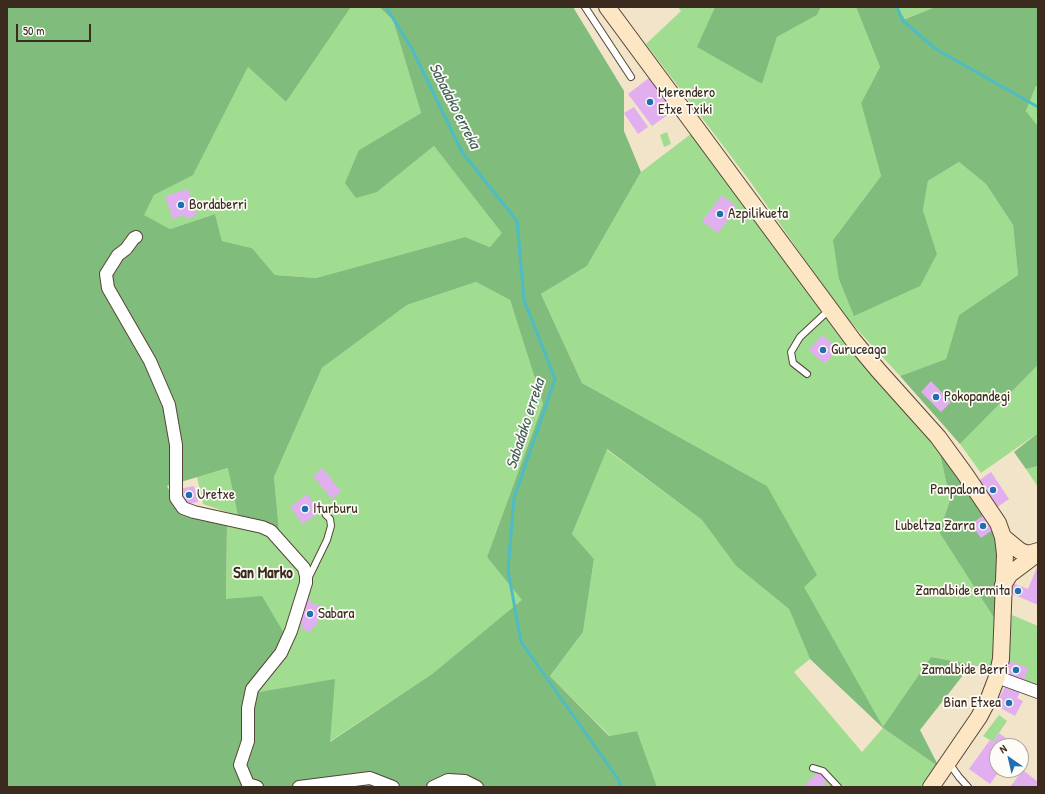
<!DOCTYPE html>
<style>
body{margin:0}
#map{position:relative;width:1045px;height:794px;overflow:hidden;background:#f1e4c8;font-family:"Patrick Hand",sans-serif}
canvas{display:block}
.frame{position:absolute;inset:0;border:8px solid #3b2a1e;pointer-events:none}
.north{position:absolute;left:989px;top:738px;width:40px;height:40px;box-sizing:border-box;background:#fdfcf7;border:1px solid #afa8a0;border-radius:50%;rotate:326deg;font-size:11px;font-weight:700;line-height:16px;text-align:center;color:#3b2a1e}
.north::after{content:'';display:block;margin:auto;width:14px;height:18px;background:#1f6fb2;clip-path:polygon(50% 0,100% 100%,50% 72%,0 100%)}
.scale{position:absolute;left:16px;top:24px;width:75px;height:18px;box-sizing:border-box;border:2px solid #3b2a1e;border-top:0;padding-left:5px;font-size:12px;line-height:14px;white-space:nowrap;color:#3b2a1e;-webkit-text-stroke:3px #fdfcf7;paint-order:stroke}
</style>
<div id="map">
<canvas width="1045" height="794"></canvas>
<div class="frame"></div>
<div class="north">N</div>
<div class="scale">50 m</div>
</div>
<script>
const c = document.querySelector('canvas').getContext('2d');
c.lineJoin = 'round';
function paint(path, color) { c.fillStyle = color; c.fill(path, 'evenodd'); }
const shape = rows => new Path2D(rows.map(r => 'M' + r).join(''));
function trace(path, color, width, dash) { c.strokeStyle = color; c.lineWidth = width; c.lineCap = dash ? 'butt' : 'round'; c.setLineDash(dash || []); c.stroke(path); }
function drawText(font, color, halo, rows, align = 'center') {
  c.font = font + ' "Patrick Hand",sans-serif'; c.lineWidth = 3.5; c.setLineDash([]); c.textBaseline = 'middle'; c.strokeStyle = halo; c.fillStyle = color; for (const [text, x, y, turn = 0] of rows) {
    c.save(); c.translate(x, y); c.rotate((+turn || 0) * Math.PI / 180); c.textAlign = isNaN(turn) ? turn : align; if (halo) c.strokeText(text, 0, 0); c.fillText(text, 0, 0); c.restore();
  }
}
paint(shape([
 [351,7,379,7,393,20,421,113,359,150,377,192,434,146,503,233,490,247,465,237,316,278,275,275,252,248,222,241,215,214,170,229,143,215,154,195,193,174,248,67,286,102],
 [678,7,715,7,698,47,762,84,777,37,817,15,821,7,856,7,880,67,861,103,881,176,833,240,937,254,923,210,928,181,959,162,986,184,1013,225,1018,275,959,315,946,359,900,376,843,314,749,180,646,44,681,11],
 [896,7,935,7,904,19],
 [1036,86,1038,86,1038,126,1026,111],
 [696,130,937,440,950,500,939,532,996,621,993,668,931,657,883,728,939,767,926,787,657,787,637,731,610,736,550,676,583,632,594,559,572,534,606,449,702,520,736,566,789,609,810,659,794,672,862,752,883,728,803,587,767,486,582,383,541,294,587,266,641,172],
 [667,132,671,144,664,147,660,135],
 [476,282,510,300,543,404,487,557,523,600,432,674,329,742,254,693,292,642,312,583,310,571,279,531,274,477,322,368,407,305],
 [1038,365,1038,433,981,473,960,444],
 [1038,466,1038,487,1026,469],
 [229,468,238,516,203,504,197,477],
 [227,524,267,531,300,570,303,582,285,635,226,600],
 [1012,615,1038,626,1038,687,1006,674],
 [999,715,1007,721,993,742,983,736]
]), '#a0dd91');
paint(shape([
 [7,7,351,7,286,102,248,67,193,175,154,195,144,215,170,229,215,214,222,241,252,248,275,275,316,278,465,237,490,247,502,233,434,146,377,192,356,198,345,183,359,150,421,113,393,20,379,7,573,7,624,91,624,131,641,172,587,266,541,294,582,383,767,486,817,575,804,587,883,727,931,657,993,668,971,665,920,730,939,767,883,728,810,659,789,609,736,566,702,520,607,449,572,534,594,559,583,632,550,676,609,736,637,731,657,787,7,787],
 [476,282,510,300,543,404,487,557,522,600,432,674,330,742,335,679,254,693,253,682,285,635,262,596,226,599,227,524,180,511,167,486,228,468,238,516,279,531,274,477,322,368,407,305],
 [715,7,821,7,817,15,777,37,762,84,697,47],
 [856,7,896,7,905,19,935,7,1038,7,1038,86,1036,86,1026,111,1038,126,1038,365,960,444,900,376,946,359,959,315,1018,275,1013,225,986,184,959,162,928,181,923,210,937,254,920,286,854,316,839,279,833,240,881,176,861,103,880,67],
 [1038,433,1038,466,1026,469,1014,452],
 [937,440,998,533,996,621,939,532,950,500]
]), '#80bc7b');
trace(shape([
 [386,7,412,49,462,152,517,221,524,300,555,379,514,498,508,570,521,642,618,779,621,787],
 [897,7,903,21,936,49,1038,107]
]), '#4ebcc4', 3);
paint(shape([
 [649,78,673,111,652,126,628,94],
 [634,107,648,127,638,134,624,113],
 [188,189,197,215,187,219,185,215,173,219,165,196],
 [722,195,737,207,718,233,702,221],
 [822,335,838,349,825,364,809,350],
 [931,381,951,402,941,412,921,392],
 [322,468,341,491,332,499,313,476],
 [991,472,1009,499,996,508,978,481],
 [194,486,198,502,184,505,180,489],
 [307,494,320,512,303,524,290,507],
 [984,515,994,529,981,538,971,524],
 [1038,565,1038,605,1008,592,1012,583,1028,589],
 [303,598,311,600,310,603,322,606,316,627,313,626,311,632,301,629,303,623,297,622],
 [1008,660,1028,668,1024,680,1004,673],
 [1005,687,1009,689,1010,687,1020,692,1017,698,1023,701,1015,716,995,705],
 [999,733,1017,746,997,746,997,770,1000,770,990,784,969,769,990,740,993,742],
 [1023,770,1038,782,1038,787,1010,787],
 [819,771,827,780,824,783,828,787,802,787]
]), '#e1aeef');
const lane = shape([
 [585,7,631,77],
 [807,374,793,363,791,352,800,337,829,310],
 [308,579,327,540,331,526,330,519,326,515],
 [949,763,959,777,968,787],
 [813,768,823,771,838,787]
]);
const street = shape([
 [136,237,134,238,126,249,118,255,106,274,108,288,150,361,169,405,176,445,176,498,183,508,194,512,262,527,271,531,304,568,306,576,306,583,291,631,281,653,252,689,248,708,248,741,240,765,248,784,257,787],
 [997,677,1038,692],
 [299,787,370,778,393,787],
 [433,787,448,780,465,781,477,787]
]);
const secondary = shape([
 [607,7,853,340,878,370,938,437,965,474,998,523,1003,537,1020,551,1028,554,1038,551],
 [1003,585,1010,574,1038,553],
 [931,787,979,717,989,698,997,677,1001,659,1005,554,1003,537]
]);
trace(lane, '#564638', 8);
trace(street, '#564638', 14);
trace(secondary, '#564638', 18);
trace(lane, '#fff', 6);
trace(street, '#fff', 12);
trace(secondary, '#fce6c4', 16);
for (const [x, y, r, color] of [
 [650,102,4,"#1f6fb2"],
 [181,205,4,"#1f6fb2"],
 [720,214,4,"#1f6fb2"],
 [823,350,4,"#1f6fb2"],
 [936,397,4,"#1f6fb2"],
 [993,490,4,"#1f6fb2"],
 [189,495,4,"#1f6fb2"],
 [305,509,4,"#1f6fb2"],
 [983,526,4,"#1f6fb2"],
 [1018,591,4,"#1f6fb2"],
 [310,614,4,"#1f6fb2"],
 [1016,670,4,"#1f6fb2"],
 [1009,703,4,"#1f6fb2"]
]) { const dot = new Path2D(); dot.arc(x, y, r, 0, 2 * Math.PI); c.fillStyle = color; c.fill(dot); trace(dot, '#fdfcf7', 1.5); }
drawText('15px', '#3b2a1e', '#fdfcf7', [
 ["Merendero",658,93],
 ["Etxe Txiki",658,110],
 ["Bordaberri",189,205],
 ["Azpilikueta",728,214],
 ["Guruceaga",831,350],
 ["Pokopandegi",944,397],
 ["Panpalona",985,490,"right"],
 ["Uretxe",197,495],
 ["Iturburu",313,509],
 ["Lubeltza Zarra",975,526,"right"],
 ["Zamalbide ermita",1010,591,"right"],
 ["Sabara",318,614],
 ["Zamalbide Berri",1008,670,"right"],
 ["Bian Etxea",1001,703,"right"]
], 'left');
drawText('italic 16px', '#425d58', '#fdfcf7', [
 ["Sabadako erreka",454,106,63],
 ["Sabadako erreka",526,424,-72]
]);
drawText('bold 16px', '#3b2a1e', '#fdfcf7', [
 ["San Marko",263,574]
]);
</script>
